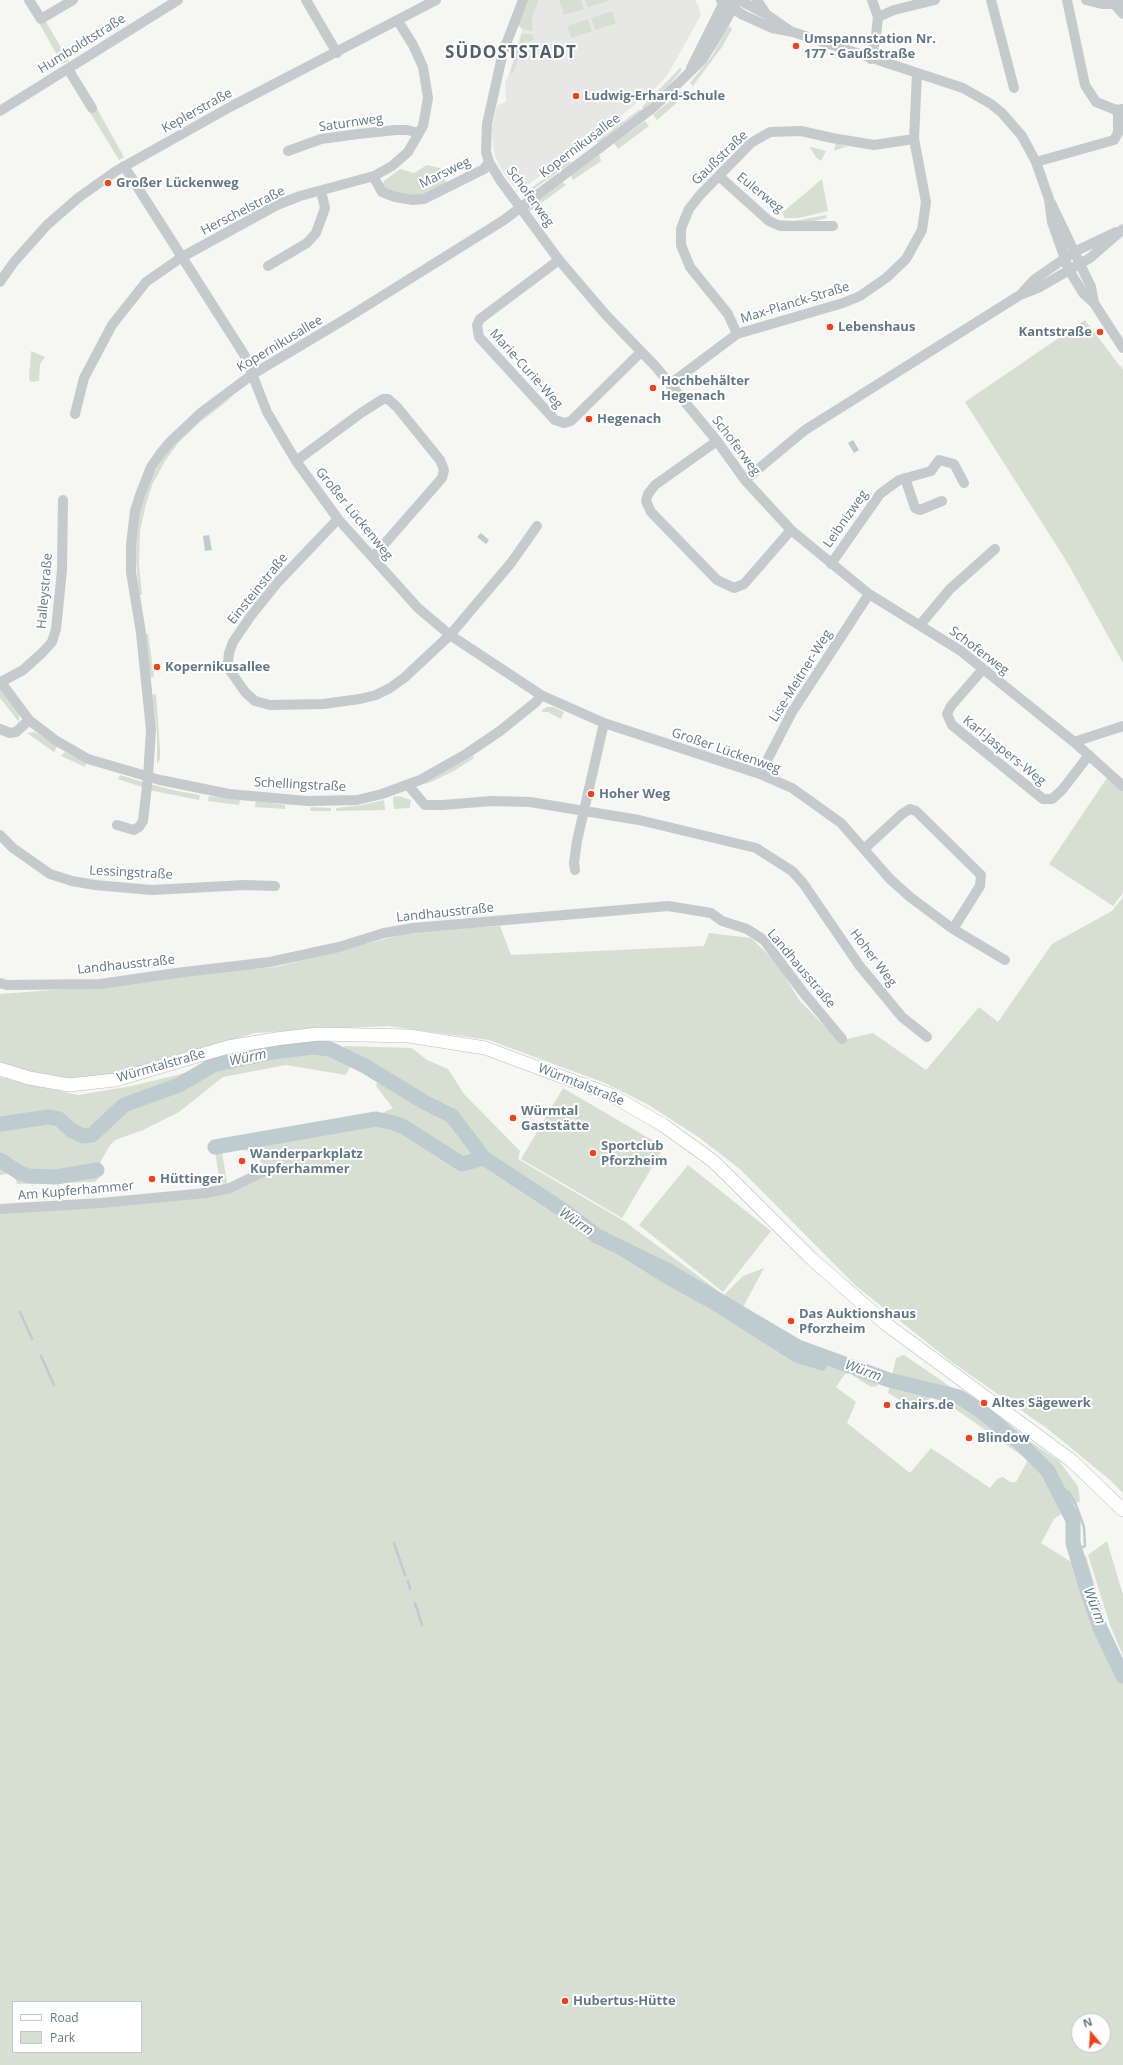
<!DOCTYPE html>
<meta charset="utf-8">
<style>
body{margin:0}
#map{position:relative;width:1123px;height:2065px;overflow:hidden;background:#f6f6f2;font-family:"Open Sans",sans-serif}
canvas{display:block}
.legend{position:absolute;left:12px;top:2001px;width:130px;height:52px;box-sizing:border-box;background:#fff;border:1px solid #c0c9cf;margin:0;padding:5px 7px;list-style:none;font-size:12px;color:#627886}
.legend li{display:flex;align-items:center;gap:8px;height:20px}
.legend b{width:20px;border:1px solid #c0c9cf}
.north{position:absolute;left:1071px;top:2013px;width:40px;height:40px;box-sizing:border-box;background:#fff;border:1px solid #c0c9cf;border-radius:50%;rotate:342deg;font-size:11px;font-weight:700;line-height:16px;text-align:center;color:#627886}
.north::after{content:'';display:block;margin:auto;width:14px;height:18px;background:#f24117;clip-path:polygon(50% 0,100% 100%,50% 72%,0 100%)}
</style>
<div id="map">
<canvas width="1123" height="2065"></canvas>
<ul class="legend">
<li><b style="height:5px;background:#fff"></b>Road</li>
<li><b style="height:11px;background:#d7dfd3"></b>Park</li>
</ul>
<div class="north">N</div>
</div>
<script>
const c = document.querySelector('canvas').getContext('2d');
c.lineJoin = 'round';
function paint(path, color) { c.fillStyle = color; c.fill(path, 'evenodd'); }
const shape = rows => new Path2D(rows.map(r => 'M' + r).join(''));
function trace(path, color, width, dash) { c.strokeStyle = color; c.lineWidth = width; c.lineCap = dash ? 'butt' : 'round'; c.setLineDash(dash || []); c.stroke(path); }
function drawText(font, color, halo, rows, align = 'center') {
  c.font = font + ' "Open Sans",sans-serif'; c.lineWidth = 4; c.setLineDash([]); c.textBaseline = 'middle'; c.strokeStyle = halo; c.fillStyle = color; for (const [text, x, y, turn = 0] of rows) {
    c.save(); c.translate(x, y); c.rotate((+turn || 0) * Math.PI / 180); c.textAlign = isNaN(turn) ? turn : align; if (halo) c.strokeText(text, 0, 0); c.fillText(text, 0, 0); c.restore();
  }
}
paint(shape([
 [527,0,695,0,698,4,701,15,667,76,653,90,602,131,518,192,501,169,495,156,493,146,492,128,497,105,506,102,505,82,507,80,522,30,518,25]
]), '#e7e8e6');
paint(shape([
 [529,0,539,0,532,17,533,31,525,30,518,25],
 [559,0,581,0,584,9,564,15],
 [585,0,608,0,608,1,588,7],
 [612,11,616,23,595,30,591,18],
 [588,19,592,31,571,38,567,26],
 [45,20,69,61,62,64,39,23],
 [729,26,732,29,722,47,693,86,690,83,712,56],
 [522,34,532,34,535,40,525,42,513,73,510,74],
 [680,68,682,69,680,72,665,90,643,109,642,107],
 [682,91,686,95,657,120,653,115],
 [96,107,124,157,119,160,89,111],
 [640,109,641,110,598,143,597,141],
 [645,121,649,126,618,149,614,143],
 [836,143,844,146,849,146,836,150,834,150],
 [811,147,826,151,821,161,816,157,810,148],
 [599,154,601,161,573,180,571,175],
 [569,161,571,163,548,179,524,196,523,194],
 [427,165,440,168,441,174,447,183,428,193,412,197,386,190,383,184,384,181,400,169,414,173],
 [822,179,828,211,799,218,784,218,783,212],
 [562,182,566,185,529,212,526,207],
 [826,215,827,218,805,223,778,222,780,220,794,221],
 [1085,320,1123,370,1123,663,1067,562,965,402],
 [31,351,45,357,40,364,39,381,31,382,29,379],
 [234,396,199,423,179,442,165,461,153,483,146,504,140,531,139,565,142,595,139,595,135,549,139,512,151,478,167,451,199,418],
 [148,633,154,677,150,677,144,636],
 [0,689,19,715,19,722,0,698],
 [156,694,160,748,160,759,157,764,157,733,152,695],
 [547,707,554,707,564,712,561,719,548,712,542,712,542,710],
 [35,732,57,747,54,752,27,733],
 [65,752,86,762,85,767,61,756],
 [473,756,474,758,454,771,431,782,425,784,423,783],
 [120,775,146,783,145,788,118,779],
 [1107,778,1123,791,1123,893,1113,906,1049,864],
 [150,784,177,791,200,795,199,800,149,790],
 [209,796,240,800,239,805,208,801],
 [399,796,411,800,410,808,394,809,393,797],
 [384,800,385,810,336,811,336,808,362,805],
 [256,801,285,805,285,809,255,807],
 [311,807,331,808,331,811,310,811],
 [1123,897,1123,1493,1110,1480,1048,1429,949,1360,856,1286,741,1170,700,1138,647,1104,605,1083,489,1040,388,1026,255,1033,105,1076,68,1079,0,1065,0,994,92,987,196,973,276,967,416,931,500,926,511,955,704,946,709,933,751,938,778,964,799,1000,839,1041,873,1033,926,1070,979,1007,998,1022,1052,944,1112,911],
 [344,1046,412,1048,427,1060,448,1069,464,1094,520,1151,518,1159,624,1221,724,1295,743,1276,764,1268,741,1311,788,1338,884,1376,877,1386,871,1387,849,1373,845,1374,836,1387,856,1402,847,1423,910,1473,931,1448,990,1488,997,1479,1003,1477,1010,1482,1016,1482,1028,1460,951,1406,931,1397,918,1411,888,1393,896,1358,904,1355,1059,1461,1078,1486,1080,1501,1054,1519,1041,1543,1076,1565,1081,1558,1086,1556,1107,1627,1123,1664,1123,2065,0,2065,0,1212,191,1196,268,1172,256,1155,249,1151,232,1148,222,1152,227,1183,220,1184,214,1144,220,1140,376,1116,393,1108,376,1086,380,1072,346,1051],
 [13,2002,141,2002,141,2052,13,2052],
 [1079,2021,1103,2021,1103,2045,1079,2045],
 [307,1051,326,1052,352,1063,346,1075,286,1065,223,1077,179,1112,143,1130,115,1140,110,1145,101,1161,99,1178,95,1182,17,1184,14,1173,0,1175,0,1129,45,1124,58,1127,69,1136,81,1141,93,1140,104,1131,120,1114,132,1105,174,1094,199,1081,212,1068,251,1059],
 [197,1070,198,1072,185,1080,171,1086,126,1103,113,1111,96,1130,89,1133,84,1134,72,1128,60,1117,41,1113,0,1118,0,1077,78,1095,132,1086],
 [563,1088,664,1147,622,1218,521,1159],
 [688,1165,771,1231,723,1292,639,1225],
 [1107,1541,1123,1595,1123,1656,1110,1625,1088,1555]
]), '#d7dfd3');
paint(shape([
 [734,438,743,452,740,454,730,440],
 [853,440,859,450,854,453,848,443],
 [481,533,489,540,486,544,477,537],
 [209,535,212,550,205,551,203,536]
]), '#becbcf');
trace(shape([
 [20,1312,32,1339],
 [41,1356,54,1385],
 [1057,1489,1069,1492,1076,1505,1084,1527,1085,1546,1075,1551],
 [394,1543,405,1575],
 [408,1581,410,1589],
 [415,1603,422,1625]
]), '#becbcf', 2.5);
trace(shape([
 [597,1236,667,1280,711,1304,796,1358,822,1366]
]), '#becbcf', 9);
trace(shape([
 [0,1124,48,1117,59,1119,71,1130,83,1136,92,1135,124,1105,179,1085,213,1065,273,1052,313,1047,330,1049,365,1066,424,1102,452,1116,484,1158,566,1212,597,1236,667,1270,798,1347,889,1380,959,1397,981,1411,1020,1443,1048,1471,1073,1520,1073,1543,1089,1596,1100,1628,1123,1676],
 [215,1147,376,1119,394,1123,404,1127,462,1164,484,1158],
 [0,1160,20,1173,29,1176,56,1177,97,1170]
]), '#becbcf', 15);
const major = shape([
 [0,1069,29,1078,69,1085,115,1080,228,1047,276,1039,318,1034,409,1036,485,1048,611,1095,663,1125,713,1161,813,1260,886,1324,1072,1461,1123,1510]
]);
trace(major, '#b8bdc0', 14);
trace(shape([
 [29,0,41,19,73,0],
 [306,0,337,53],
 [523,0,503,52,487,124,486,152,489,162,500,180,559,260,606,315,656,367,717,441,745,480,791,530,869,594,961,651,1074,742,1123,786],
 [721,0,743,15,772,28,793,32,963,88,991,104,1002,113,1022,136,1036,162,1049,199,1052,222,1069,270,1083,293,1094,303,1123,348],
 [739,0,766,14,789,30],
 [757,0,766,14],
 [991,0,1014,88],
 [1067,0,1085,85,1096,102,1116,110,1123,109],
 [1086,0,1102,4,1114,4,1123,1],
 [1114,4,1123,14],
 [878,17,894,10,935,0],
 [871,59,876,36,878,17,872,0],
 [691,68,725,0],
 [68,69,92,108],
 [0,111,178,0],
 [288,151,321,139,358,134,396,130,407,130,419,133],
 [1036,162,1114,140,1118,133,1118,114,1116,110],
 [124,166,245,356,267,412,296,461,338,519,418,608,450,635,541,695,604,723,760,774,792,788,841,823,890,879,910,897,953,929,1005,960],
 [373,176,382,192,395,197,413,200,424,199,484,169,489,162],
 [720,177,769,221,780,226,833,226],
 [1051,203,1091,287,1094,303],
 [559,260,480,319,477,325,479,337,555,420,564,423,571,421,641,352],
 [268,266,307,243,316,233,325,208,321,191],
 [0,282,14,262,47,225,78,198,116,171,230,107,436,0],
 [1023,292,1035,279,1074,252,1116,232],
 [737,334,728,314,690,267,681,245,681,229,684,221,689,209,700,195,751,143,770,132,801,131,832,138,874,145,914,139],
 [670,384,737,334,843,303,860,296,886,278,906,259,922,230,926,202,914,139,917,73],
 [75,414,84,378,112,325,146,282,182,257,277,205,300,196,374,176,392,166,408,152,423,126,428,98,423,67,413,45,398,21],
 [717,441,655,485,648,494,646,501,651,512,717,580,734,588,744,584,791,530],
 [296,461,361,413,383,399,388,399,397,407,440,460,444,470,442,478,373,557],
 [905,478,915,508,920,510,942,501],
 [745,480,805,430,1020,295,1040,287,1090,258,1123,229],
 [338,519,278,582,250,617,233,642,229,653,228,662,231,672,245,692,255,701,270,705,323,704,360,699,376,695,390,688,404,678,450,635,511,563,537,526],
 [831,564,880,494,899,480,931,471,939,460,954,464,964,483],
 [920,625,950,589,995,549],
 [983,669,951,706,947,714,952,725,1043,799,1052,799,1062,790,1089,755],
 [0,681,29,720,55,740,88,759,160,780,229,794,307,801,357,800,382,794,420,780,466,754,500,731,536,702,541,695],
 [1,682,23,670,42,653,52,642,56,629,62,570,63,500],
 [0,729,10,733,16,732,29,720],
 [1074,742,1123,726],
 [760,774,792,712,869,594],
 [408,785,425,805,443,805,491,801,530,802,639,820,756,848,792,871,803,883,859,965,902,1017,927,1037],
 [117,825,134,830,139,827,143,821,148,777,151,730,141,633,131,572,131,545,135,511,140,495,151,467,160,454,170,442,202,412,253,374,347,318,504,220,654,107,702,60,719,33,737,0],
 [0,835,13,848,50,874,72,881,95,885,152,890,245,885,275,886],
 [864,849,902,814,910,809,916,811,981,875,980,886,953,929],
 [575,870,574,863,577,841,604,723],
 [0,983,7,985,100,984,176,973,270,962,339,947,384,933,413,928,668,906,711,913,722,921,747,929,764,940,802,991,842,1039],
 [0,1209,101,1203,206,1193,230,1188,269,1169]
]), '#c5cacc', 10);
trace(major, '#fff', 13);
for (const [x, y, r, color] of [
 [796,46,4,"#f24117"],
 [576,96,4,"#f24117"],
 [108,183,4,"#f24117"],
 [830,327,4,"#f24117"],
 [1100,332,4,"#f24117"],
 [653,388,4,"#f24117"],
 [589,419,4,"#f24117"],
 [157,667,4,"#f24117"],
 [591,794,4,"#f24117"],
 [513,1118,4,"#f24117"],
 [593,1153,4,"#f24117"],
 [242,1161,4,"#f24117"],
 [152,1179,4,"#f24117"],
 [791,1321,4,"#f24117"],
 [984,1403,4,"#f24117"],
 [887,1405,4,"#f24117"],
 [969,1438,4,"#f24117"],
 [565,2001,4,"#f24117"]
]) { const dot = new Path2D(); dot.arc(x, y, r, 0, 2 * Math.PI); c.fillStyle = color; c.fill(dot); trace(dot, '#fff', 1.5); }
drawText('bold 13px', '#627886', '#fff', [
 ["Umspannstation Nr.",804,39],
 ["177 - Gaußstraße",804,54],
 ["Ludwig-Erhard-Schule",584,96],
 ["Großer Lückenweg",116,183],
 ["Lebenshaus",838,327],
 ["Kantstraße",1092,332,"right"],
 ["Hochbehälter",661,381],
 ["Hegenach",661,396],
 ["Hegenach",597,419],
 ["Kopernikusallee",165,667],
 ["Hoher Weg",599,794],
 ["Würmtal",521,1111],
 ["Gaststätte",521,1126],
 ["Sportclub",601,1146],
 ["Pforzheim",601,1161],
 ["Wanderparkplatz",250,1154],
 ["Kupferhammer",250,1169],
 ["Hüttinger",160,1179],
 ["Das Auktionshaus",799,1314],
 ["Pforzheim",799,1329],
 ["Altes Sägewerk",992,1403],
 ["chairs.de",895,1405],
 ["Blindow",977,1438],
 ["Hubertus-Hütte",573,2001]
], 'left');
drawText('13px', '#627886', '#fff', [
 ["Humboldtstraße",82,44,-32],
 ["Keplerstraße",197,111,-29],
 ["Saturnweg",351,123,-8],
 ["Kopernikusallee",580,146,-37],
 ["Gaußstraße",720,158,-44],
 ["Marsweg",445,173,-26],
 ["Eulerweg",760,193,39],
 ["Schoferweg",530,197,54],
 ["Herschelstraße",243,211,-27],
 ["Max-Planck-Straße",795,303,-17],
 ["Kopernikusallee",280,344,-31],
 ["Marie-Curie-Weg",526,369,48],
 ["Schoferweg",736,446,53],
 ["Großer Lückenweg",354,514,51],
 ["Leibnizweg",846,519,-55],
 ["Einsteinstraße",258,589,-51],
 ["Halleystraße",45,591,-85],
 ["Schoferweg",979,651,37],
 ["Lise-Meitner-Weg",801,676,-58],
 ["Großer Lückenweg",726,751,19],
 ["Karl-Jaspers-Weg",1004,751,39],
 ["Schellingstraße",300,785,3],
 ["Lessingstraße",131,873,3],
 ["Landhausstraße",445,913,-6],
 ["Hoher Weg",873,958,53],
 ["Landhausstraße",126,965,-6],
 ["Landhausstraße",801,969,50],
 ["Würmtalstraße",161,1066,-16],
 ["Würmtalstraße",581,1085,22],
 ["Am Kupferhammer",76,1191,-5]
]);
drawText('italic 14px', '#5e7b83', '#fff', [
 ["Würm",248,1058,-12],
 ["Würm",576,1222,35],
 ["Würm",863,1371,20],
 ["Würm",1094,1606,69]
]);
c.letterSpacing = '1px';
drawText('bold 17px', '#51606b', '#fff', [
 ["SÜDOSTSTADT",511,53]
]);
c.letterSpacing = '0px';
</script>
